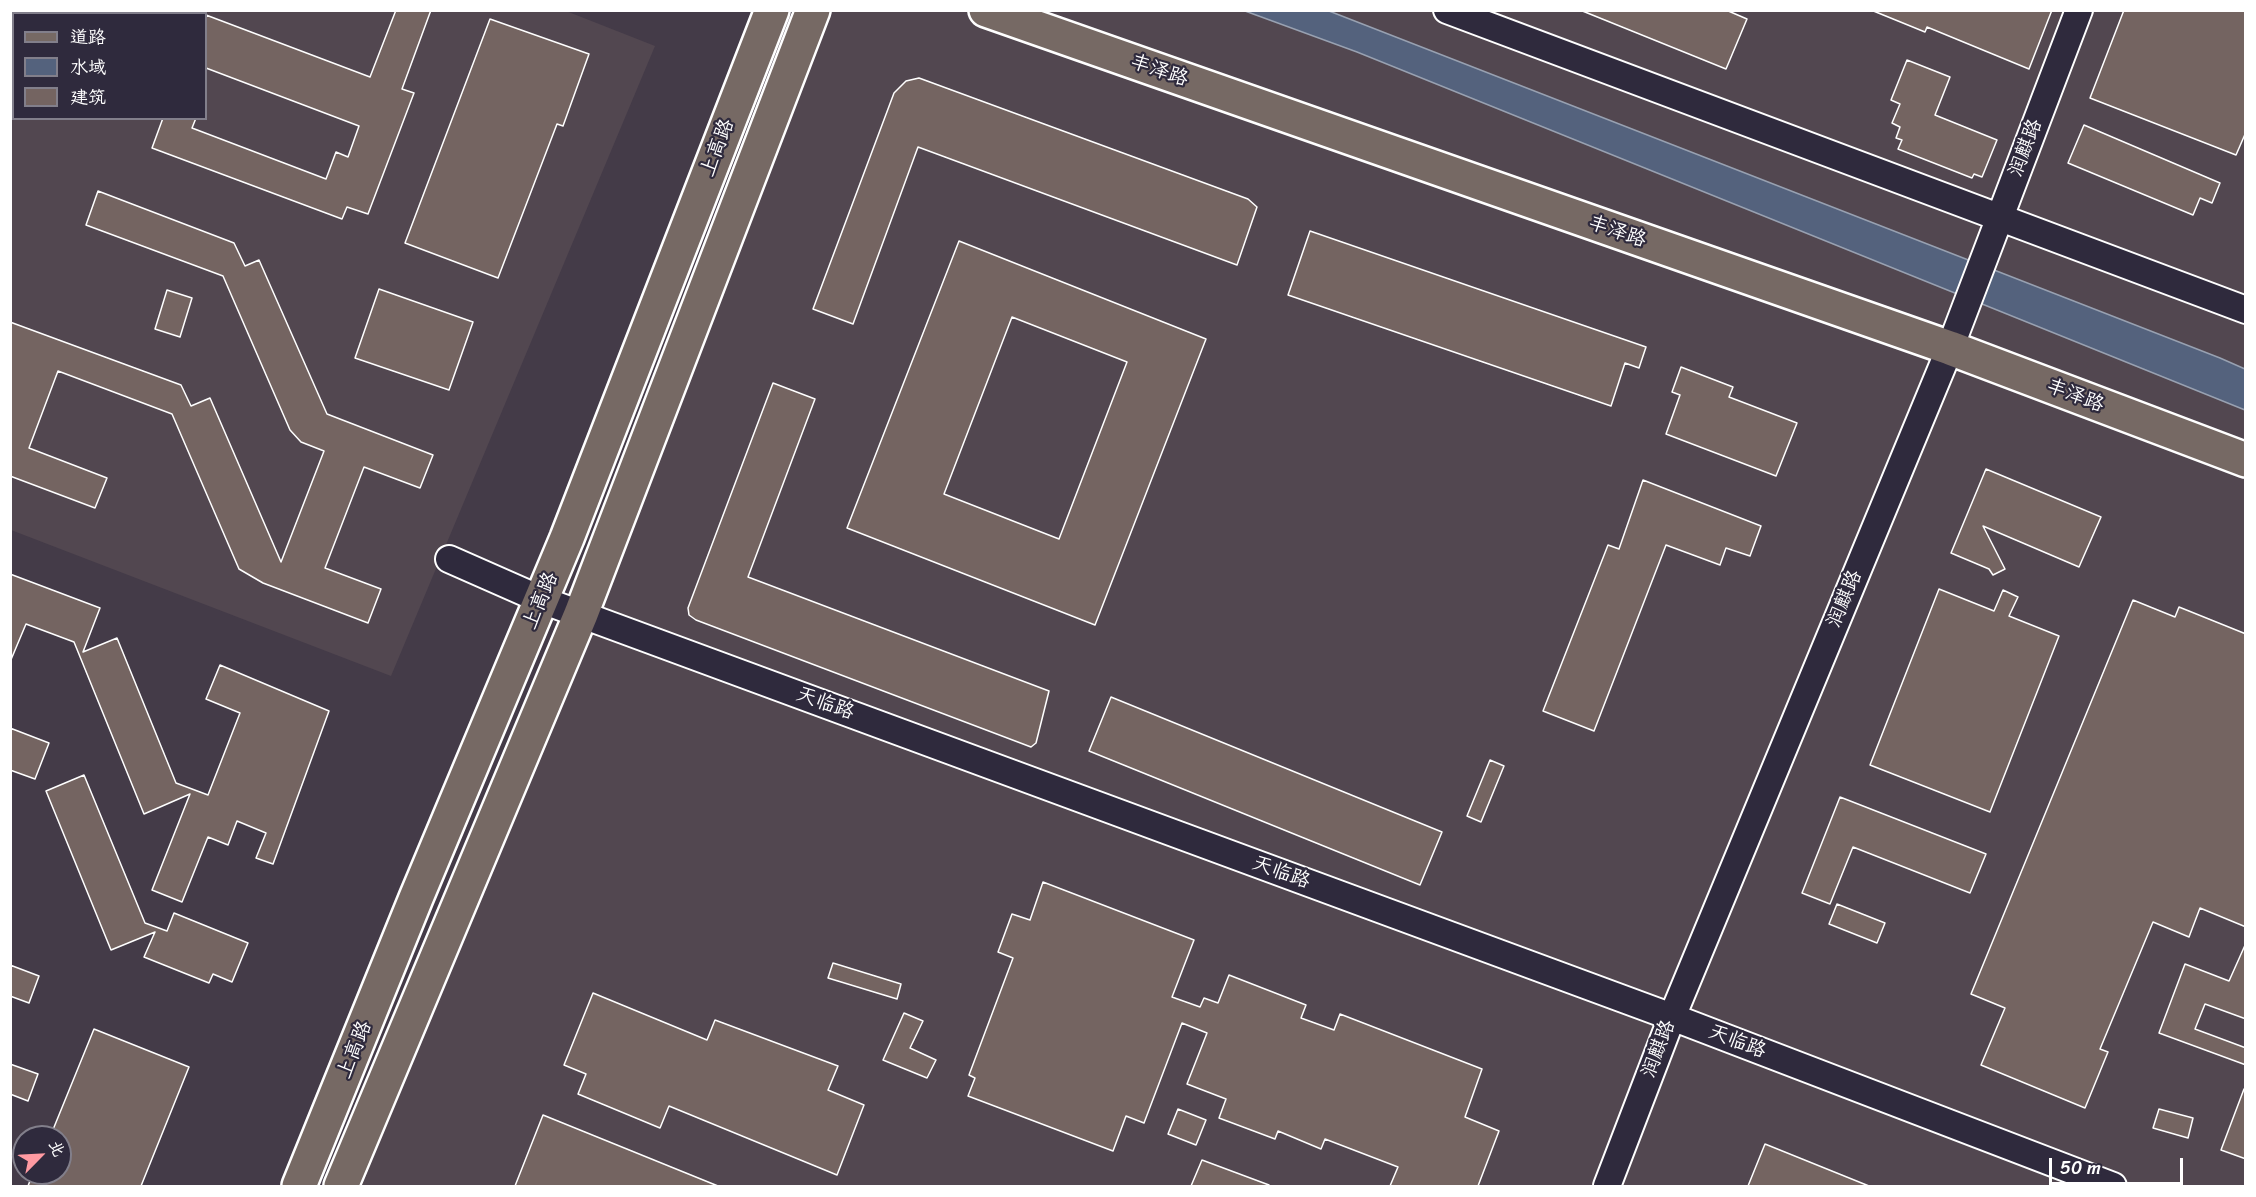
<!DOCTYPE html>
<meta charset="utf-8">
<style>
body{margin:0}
#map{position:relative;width:2256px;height:1197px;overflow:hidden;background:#443b48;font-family:Sriracha,"LXGW WenKai TC",sans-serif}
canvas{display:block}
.frame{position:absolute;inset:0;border:12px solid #fff;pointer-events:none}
.legend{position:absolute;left:12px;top:12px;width:195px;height:108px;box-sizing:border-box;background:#2f2a3d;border:2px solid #827f8b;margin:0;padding:8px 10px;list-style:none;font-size:18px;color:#fff}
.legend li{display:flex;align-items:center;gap:12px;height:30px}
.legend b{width:30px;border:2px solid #827f8b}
.north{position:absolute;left:12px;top:1125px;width:60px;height:60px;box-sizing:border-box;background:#2f2a3d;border:2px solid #827f8b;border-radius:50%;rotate:66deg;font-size:16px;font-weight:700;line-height:24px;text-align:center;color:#fff}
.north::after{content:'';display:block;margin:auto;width:21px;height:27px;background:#ff9aa2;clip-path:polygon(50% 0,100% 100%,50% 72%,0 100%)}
.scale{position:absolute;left:2049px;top:1158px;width:134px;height:27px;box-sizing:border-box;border:3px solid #fff;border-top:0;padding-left:8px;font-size:18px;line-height:21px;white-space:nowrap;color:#fff;-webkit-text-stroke:4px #2f2a3d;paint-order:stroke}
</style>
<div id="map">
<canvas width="2256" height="1197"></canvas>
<div class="frame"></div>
<ul class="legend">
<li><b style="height:8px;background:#766964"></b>道路</li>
<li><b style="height:16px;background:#54627d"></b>水域</li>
<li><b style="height:16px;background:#746461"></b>建筑</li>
</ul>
<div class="north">北</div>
<div class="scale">50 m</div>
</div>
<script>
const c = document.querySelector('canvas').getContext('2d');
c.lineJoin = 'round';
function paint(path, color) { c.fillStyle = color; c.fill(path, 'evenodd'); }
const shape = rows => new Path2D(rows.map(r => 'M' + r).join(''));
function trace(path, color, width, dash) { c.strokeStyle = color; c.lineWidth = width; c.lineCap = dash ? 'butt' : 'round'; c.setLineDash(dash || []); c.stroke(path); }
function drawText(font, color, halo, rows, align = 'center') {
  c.font = font + ' Sriracha,"LXGW WenKai TC",sans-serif'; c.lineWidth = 4.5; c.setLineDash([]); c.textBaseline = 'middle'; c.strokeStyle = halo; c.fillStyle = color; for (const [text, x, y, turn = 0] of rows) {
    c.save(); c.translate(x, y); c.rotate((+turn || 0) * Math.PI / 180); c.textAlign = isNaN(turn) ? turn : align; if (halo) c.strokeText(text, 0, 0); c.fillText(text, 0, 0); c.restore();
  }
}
paint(shape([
 [10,11,566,11,655,46,391,676,11,530],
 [14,14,206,14,206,118,14,118],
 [813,11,2245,11,2245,1186,341,1186]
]), '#524750');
const water = shape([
 [1245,11,1329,11,2220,358,2245,369,2245,410,1357,52,1245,11]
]);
paint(water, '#54627d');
trace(water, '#98a1b1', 1.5);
const building = shape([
 [396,10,431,10,402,89,414,93,368,214,347,207,342,219,152,148,163,118,196,118,192,128,326,179,336,152,348,157,359,126,206,68,206,15,370,77,396,10],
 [1580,10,1726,10,1747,19,1726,69,1580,10],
 [1871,10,2052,10,2029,69,1927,27,1925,32,1871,10],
 [2124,10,2246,10,2246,132,2236,155,2090,98,2124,10],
 [490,19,589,54,563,126,557,124,498,278,405,243,490,19],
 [1907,60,1950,77,1935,115,1997,140,1982,177,1974,174,1972,178,1898,149,1902,140,1896,138,1900,127,1892,123,1900,104,1891,100,1907,60],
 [919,78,1248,199,1257,207,1237,265,918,147,853,324,813,309,894,93,906,81,919,78],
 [2084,125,2220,183,2212,203,2200,198,2193,215,2068,163,2084,125],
 [98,191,234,243,245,266,259,260,327,414,433,455,420,488,364,467,325,568,381,589,368,623,263,583,239,569,172,414,58,371,29,448,107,478,95,508,10,476,10,322,181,385,191,406,210,398,281,562,324,451,301,442,290,430,223,276,86,225,98,191],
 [1310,231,1646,347,1639,368,1625,363,1611,406,1288,295,1310,231],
 [959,241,1206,339,1095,625,847,528,959,241],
 [1012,317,1127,362,1059,539,944,494,1012,317],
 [379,289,473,322,449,390,355,358,379,289],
 [167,290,192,298,180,337,155,329,167,290],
 [1681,367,1733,387,1729,397,1797,423,1776,476,1666,434,1680,395,1672,392,1681,367],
 [773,383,815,399,748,577,1049,691,1036,743,1031,747,696,620,689,615,688,608,773,383],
 [1986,469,2101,517,2079,567,1983,526,2005,569,1993,575,1989,569,1951,553,1986,469],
 [1643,480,1761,526,1750,556,1726,548,1720,565,1666,545,1594,731,1543,711,1608,545,1619,549,1643,480],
 [10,574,100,608,83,652,117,638,176,783,208,795,240,713,206,699,220,665,329,711,273,864,256,858,266,833,237,821,228,845,208,837,182,902,152,890,190,794,144,814,74,642,26,624,10,662,10,574],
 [1939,589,1994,611,2003,590,2018,597,2009,616,2059,636,1990,812,1870,765,1939,589],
 [2133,600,2175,617,2179,607,2246,634,2246,927,2200,908,2189,937,2153,922,2100,1049,2108,1052,2085,1108,1981,1065,2005,1008,1971,994,2133,600],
 [1111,697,1442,832,1420,885,1089,751,1111,697],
 [10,728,49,743,35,779,10,770,10,728],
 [1490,760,1504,766,1481,822,1467,816,1490,760],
 [84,775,145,923,167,931,174,913,248,943,232,982,213,974,209,983,144,957,155,932,111,950,46,791,84,775],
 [1840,797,1986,854,1970,893,1853,847,1830,904,1802,893,1840,797],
 [1043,882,1194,940,1172,997,1200,1007,1204,998,1218,1003,1229,975,1306,1005,1301,1018,1334,1030,1340,1014,1482,1069,1465,1117,1499,1131,1478,1186,1390,1186,1398,1167,1325,1139,1321,1149,1278,1131,1275,1139,1219,1118,1226,1099,1187,1084,1207,1033,1182,1023,1144,1123,1126,1116,1113,1151,968,1096,975,1078,969,1075,1013,958,998,952,1012,914,1030,920,1043,882],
 [1837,904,1885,923,1877,943,1829,924,1837,904],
 [2246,943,2246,1019,2205,1004,2195,1029,2246,1048,2246,1065,2159,1033,2185,964,2229,981,2246,943],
 [833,963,901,984,897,999,828,978,833,963],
 [10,965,39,976,29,1003,10,996,10,965],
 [593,993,707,1040,715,1020,838,1066,828,1090,864,1105,837,1175,669,1106,660,1128,578,1094,586,1074,564,1065,593,993],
 [904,1013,923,1021,910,1048,936,1060,927,1078,883,1060,904,1013],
 [94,1029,189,1067,141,1186,28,1186,33,1173,60,1173,60,1137,50,1137,94,1029],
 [10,1064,38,1074,28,1101,10,1094,10,1064],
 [2244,1089,2246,1089,2246,1159,2221,1150,2244,1089],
 [1178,1109,1206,1120,1196,1145,1168,1134,1178,1109],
 [2159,1109,2193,1118,2188,1138,2153,1128,2159,1109],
 [543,1115,718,1186,515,1186,543,1115],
 [1765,1144,1869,1186,1748,1186,1765,1144],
 [1202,1160,1269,1185,1269,1186,1191,1186,1202,1160]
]);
paint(building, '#746461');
trace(building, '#fff', 1.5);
const minor = shape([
 [1447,10,2246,310],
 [449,559,542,600,1672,1017,2113,1186],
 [1607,1186,1672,1017,1950,348,2079,10]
]);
const major = shape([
 [986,10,1950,348,2246,460],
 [299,1186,416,898,567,538,772,10],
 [341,1186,581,614,813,10]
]);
trace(minor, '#fff', 30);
trace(major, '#fff', 38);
trace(minor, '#2f2a3d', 26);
trace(major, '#766964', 33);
drawText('20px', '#fff', '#2f2a3d', [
 ["丰泽路",1159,71,19],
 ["上高路",718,148,-69],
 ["润麒路",2026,148,-69],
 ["丰泽路",1617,232,19],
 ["丰泽路",2075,396,21],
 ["润麒路",1845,599,-67],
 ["上高路",541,601,-67],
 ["天临路",825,704,20],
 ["天临路",1281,873,20],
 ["天临路",1737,1042,21],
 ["润麒路",1659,1049,-69],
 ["上高路",355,1050,-68]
]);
</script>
